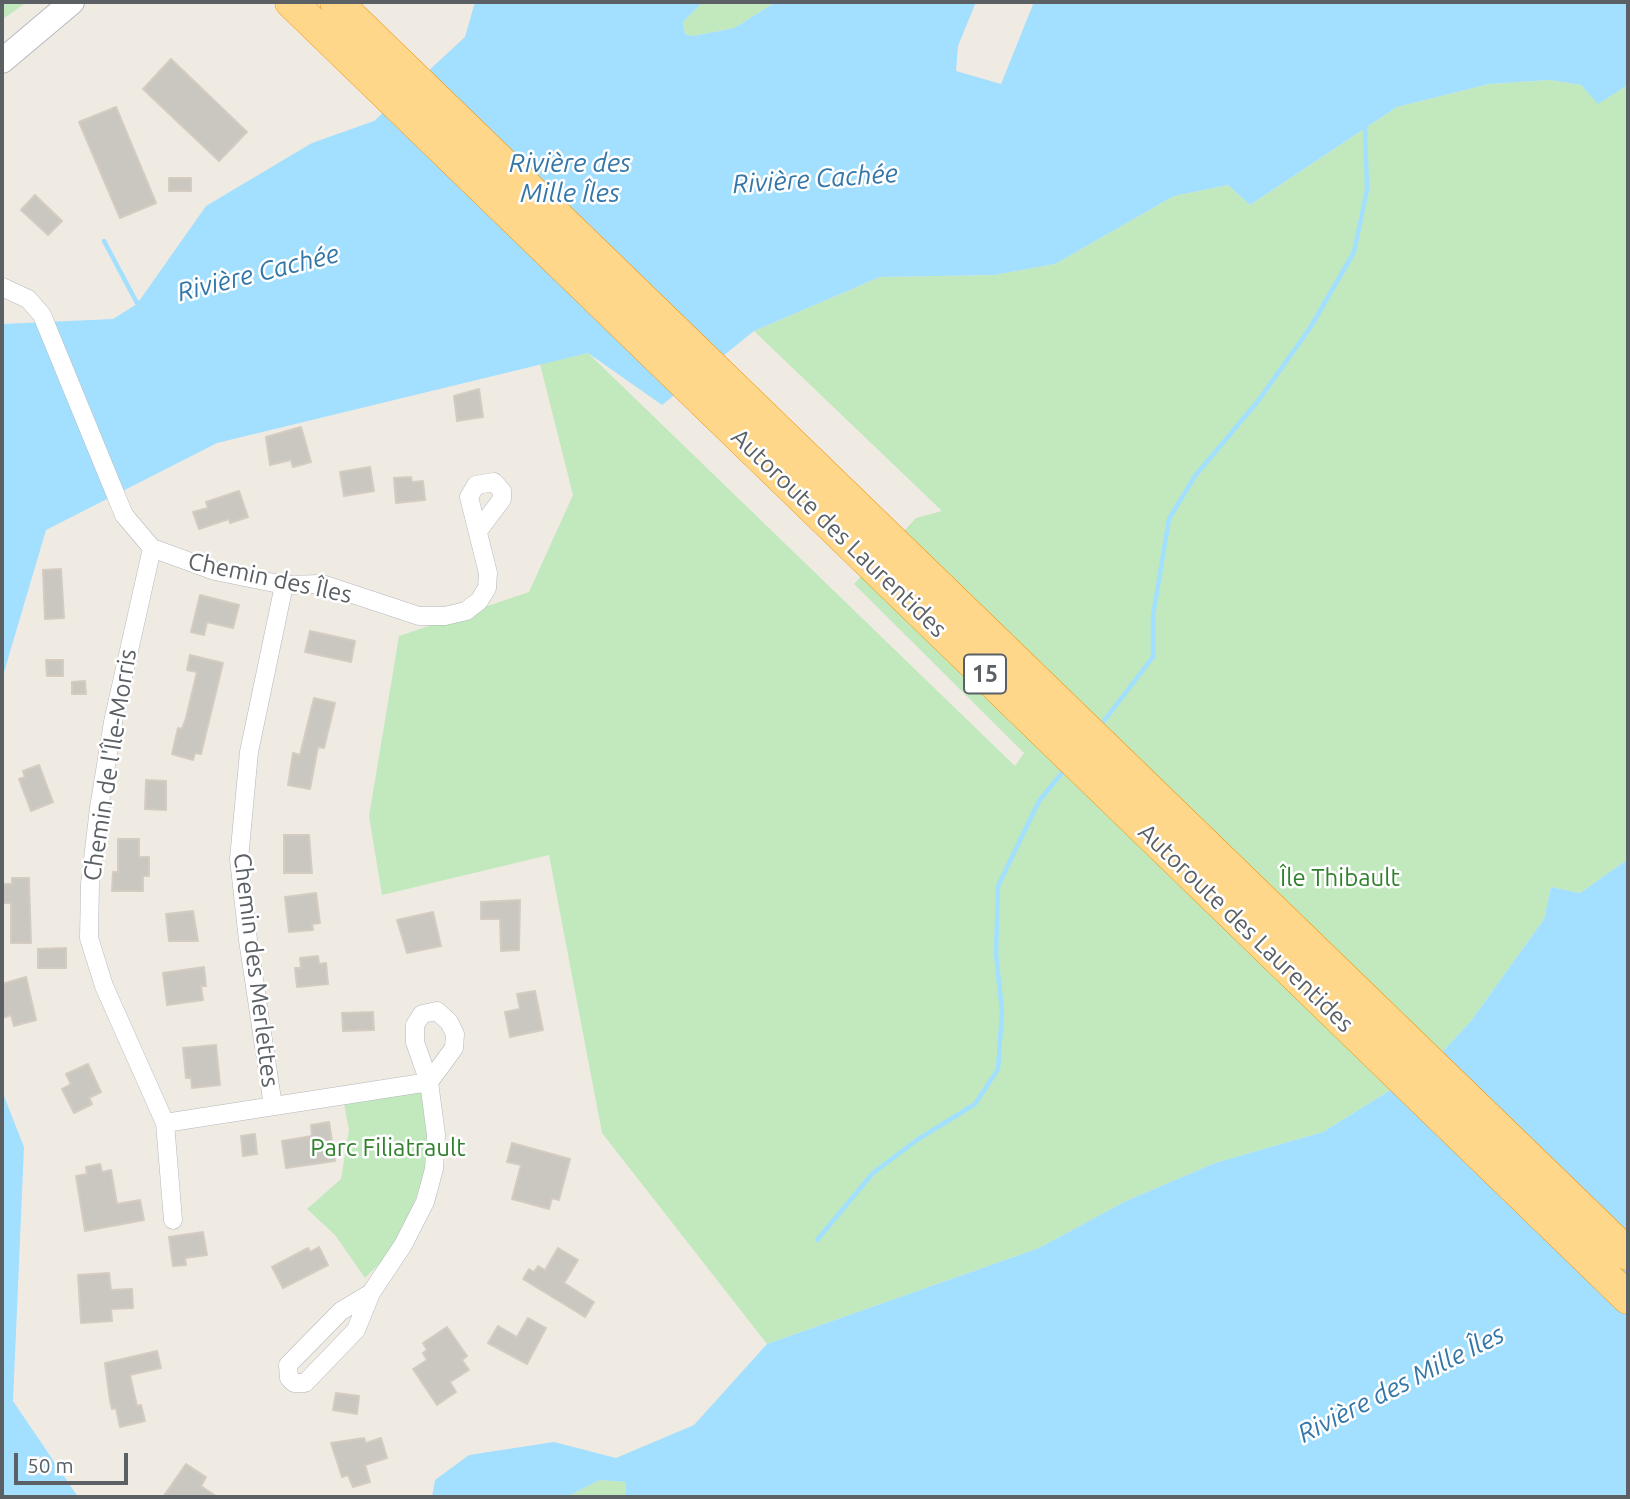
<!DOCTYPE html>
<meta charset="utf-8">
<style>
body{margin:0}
#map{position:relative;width:1630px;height:1499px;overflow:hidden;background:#efebe3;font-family:Ubuntu,sans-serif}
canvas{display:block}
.frame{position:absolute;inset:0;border:4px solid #5b6065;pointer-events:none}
.scale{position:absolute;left:14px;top:1453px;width:114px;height:32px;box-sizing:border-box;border:4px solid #5b6065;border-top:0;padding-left:9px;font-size:21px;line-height:24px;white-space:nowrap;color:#5b6065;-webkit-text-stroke:5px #fff;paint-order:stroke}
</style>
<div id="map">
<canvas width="1630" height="1499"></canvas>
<div class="frame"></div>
<div class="scale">50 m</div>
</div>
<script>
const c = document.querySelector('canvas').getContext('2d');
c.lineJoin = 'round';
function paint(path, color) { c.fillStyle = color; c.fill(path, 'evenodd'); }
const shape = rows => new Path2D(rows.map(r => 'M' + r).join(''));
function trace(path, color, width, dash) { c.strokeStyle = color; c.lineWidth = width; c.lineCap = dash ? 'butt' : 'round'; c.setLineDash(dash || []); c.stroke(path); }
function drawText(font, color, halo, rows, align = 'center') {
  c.font = font + ' Ubuntu,sans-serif'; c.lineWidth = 5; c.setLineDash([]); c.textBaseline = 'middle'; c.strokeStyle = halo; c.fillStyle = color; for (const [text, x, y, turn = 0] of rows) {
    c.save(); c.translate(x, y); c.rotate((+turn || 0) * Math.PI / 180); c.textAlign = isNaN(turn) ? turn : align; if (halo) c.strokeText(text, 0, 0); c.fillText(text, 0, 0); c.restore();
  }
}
paint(shape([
 [2,2,27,2,3,19],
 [703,2,776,2,734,28,693,36,685,34,683,22],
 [1550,80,1581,85,1599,103,1628,85,1628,859,1580,893,1551,887,1544,919,1471,1021,1429,1066,1323,1132,1215,1163,1126,1201,1039,1248,767,1344,602,1133,549,855,382,895,369,816,399,636,529,592,573,495,540,364,588,353,1015,766,1024,753,854,584,916,518,942,511,754,331,880,277,994,275,1055,264,1174,196,1228,185,1250,205,1397,107,1489,84],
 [426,1085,431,1151,402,1241,365,1278,335,1235,307,1209,341,1179,349,1130,344,1104],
 [600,1480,626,1482,626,1497,566,1497]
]), '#c1e9bd');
paint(shape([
 [475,2,703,2,683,22,685,34,693,36,734,28,776,2,976,2,958,46,956,71,1001,84,1034,2,1628,2,1628,85,1598,104,1581,85,1550,80,1489,84,1397,107,1250,205,1228,185,1174,196,1055,264,994,275,880,277,754,331,662,405,588,353,217,443,46,530,2,679,2,324,113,319,137,304,206,206,312,143,374,121,465,37],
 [1628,859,1628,1497,626,1497,626,1482,600,1480,566,1497,432,1497,435,1480,469,1455,554,1442,616,1458,694,1425,767,1344,1039,1248,1126,1201,1215,1163,1323,1132,1429,1066,1471,1021,1544,919,1551,887,1580,893],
 [2,1091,24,1147,13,1401,78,1497,2,1497]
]), '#a3dfff');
trace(shape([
 [104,241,137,303,142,302],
 [1100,726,1153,657,1153,616,1169,519,1195,476,1258,401,1310,328,1354,252,1367,190,1365,128],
 [817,1240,873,1173,917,1140,975,1104,998,1069,1002,1012,996,954,998,886,1039,801,1066,768]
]), '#a3dfff', 4.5);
const building = shape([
 [171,59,247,132,219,161,143,89,171,59],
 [116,107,156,203,120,218,79,122,116,107],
 [169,178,191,178,191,191,169,191,169,178],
 [35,195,62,221,48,235,21,210,35,195],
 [479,389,483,417,457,421,454,396,479,389],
 [301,427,311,462,293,467,291,460,270,465,266,437,301,427],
 [370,467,374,491,344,496,340,472,370,467],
 [411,477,412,482,423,481,425,500,396,503,394,478,411,477],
 [239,491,248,517,230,523,229,519,199,529,193,512,208,508,206,502,239,491],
 [61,569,64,618,45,619,43,570,61,569],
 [200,595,239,605,233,628,207,622,204,635,191,632,200,595],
 [310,631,355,641,351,662,305,652,310,631],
 [190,655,223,663,201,754,195,753,193,760,172,754,178,728,182,729,186,718,197,672,187,670,190,655],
 [46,660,63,660,63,676,47,676,46,660],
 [85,681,86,694,72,694,72,682,85,681],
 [314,698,335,703,324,748,318,747,310,789,288,785,293,753,300,755,314,698],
 [39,765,53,802,31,811,19,779,25,777,23,771,39,765],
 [146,780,166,781,166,810,145,809,146,780],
 [284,835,309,835,312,873,284,873,284,835],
 [118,839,139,839,139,857,149,857,149,876,143,876,143,891,112,891,113,872,118,872,118,839],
 [12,878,29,878,31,943,11,943,11,903,2,903,2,884,12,884,12,878],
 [316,893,320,923,312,924,313,930,289,932,285,897,316,893],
 [520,900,519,950,501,951,500,919,481,919,481,902,520,900],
 [193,911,198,941,169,941,166,914,193,911],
 [433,912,441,946,407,953,397,920,433,912],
 [66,948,66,968,38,968,38,949,66,948],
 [318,956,319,964,326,963,328,984,297,987,295,968,301,968,300,958,318,956],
 [204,967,206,986,201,986,203,1000,167,1005,163,973,204,967],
 [26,977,36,1020,14,1026,11,1015,2,1018,2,984,26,977],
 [535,991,543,1030,510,1037,505,1012,520,1009,517,994,535,991],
 [373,1012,374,1030,343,1031,342,1013,373,1012],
 [216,1045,220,1085,192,1088,191,1078,186,1078,183,1048,216,1045],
 [88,1064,101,1092,89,1098,92,1104,74,1113,62,1089,71,1084,66,1074,88,1064],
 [329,1122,335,1161,286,1168,282,1141,312,1136,311,1125,329,1122],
 [255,1134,257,1154,243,1156,241,1136,255,1134],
 [512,1143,570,1159,559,1200,552,1198,549,1209,512,1199,521,1165,507,1162,512,1143],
 [100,1164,102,1172,111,1170,117,1204,140,1200,144,1220,85,1231,76,1176,87,1174,86,1167,100,1164],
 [203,1232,207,1255,185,1258,186,1265,173,1266,169,1237,203,1232],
 [319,1247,328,1265,283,1288,272,1267,308,1248,310,1252,319,1247],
 [558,1248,578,1260,564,1283,594,1302,585,1317,523,1279,529,1269,534,1272,538,1266,545,1270,558,1248],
 [109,1273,111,1290,132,1289,133,1308,111,1309,112,1321,81,1323,78,1275,109,1273],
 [528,1318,546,1328,527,1364,488,1343,498,1326,517,1337,528,1318],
 [447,1327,467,1356,462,1360,469,1370,450,1382,456,1392,437,1405,413,1369,427,1360,423,1353,427,1350,423,1343,447,1327],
 [157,1351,161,1368,130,1375,137,1406,141,1405,145,1421,120,1427,116,1408,112,1409,110,1401,105,1363,157,1351],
 [336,1393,359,1396,357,1414,333,1410,336,1393],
 [364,1438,366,1443,381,1438,387,1458,365,1465,370,1482,353,1487,348,1475,342,1477,331,1443,364,1438],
 [186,1464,206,1477,201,1486,217,1497,163,1497,186,1464]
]);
paint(building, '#cac6c0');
trace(building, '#d4ccc1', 2);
const street = shape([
 [2,287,28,299,42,315,124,515,152,548,215,571,284,585,322,584,419,616,445,616,466,611,479,601,487,588,488,573,469,497,476,485,494,482,502,491,502,499,478,531],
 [152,548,113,722,99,808,90,884,89,938,104,986,165,1123,173,1220],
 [437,1011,449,1022,455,1034,454,1048,429,1082,415,1042,415,1025,422,1014,437,1011],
 [273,1106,248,940,239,859,249,752,284,585],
 [165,1123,429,1082,436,1135,434,1169,425,1202,403,1245,371,1293,356,1330,305,1383,294,1383,289,1378,288,1365,341,1311,371,1293]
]);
const secondary = shape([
 [2,61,72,2]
]);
const highway = shape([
 [291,2,1628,1298],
 [336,2,1628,1254]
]);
trace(street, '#b4b7bb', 19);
trace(secondary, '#b5b9be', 26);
trace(highway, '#f29100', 33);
trace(street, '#fff', 18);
trace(secondary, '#fff', 24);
trace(highway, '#ffd78a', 32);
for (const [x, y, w] of [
 [985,674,42]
]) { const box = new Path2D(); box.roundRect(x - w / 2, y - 19.5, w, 39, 5); c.fillStyle = '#fff'; c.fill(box); trace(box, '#5b6065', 2); }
drawText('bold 23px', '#5b6065', null, [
 ["15",985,674]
]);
drawText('24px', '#5b6065', '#fff', [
 ["Autoroute des Laurentides",839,533,44],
 ["Chemin des Îles",270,578,12],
 ["Chemin de l'Île-Morris",110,765,-81],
 ["Autoroute des Laurentides",1246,928,44],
 ["Chemin des Merlettes",256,970,83]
]);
drawText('24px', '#30822d', '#fff', [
 ["Île Thibault",1340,878],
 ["Parc Filiatrault",388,1148]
]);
drawText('italic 26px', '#3376a7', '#fff', [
 ["Rivière des",570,163],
 ["Mille Îles",570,193],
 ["Rivière Cachée",815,179,-4],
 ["Rivière Cachée",258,273,-14],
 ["Rivière des Mille Îles",1401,1384,-27]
]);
</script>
